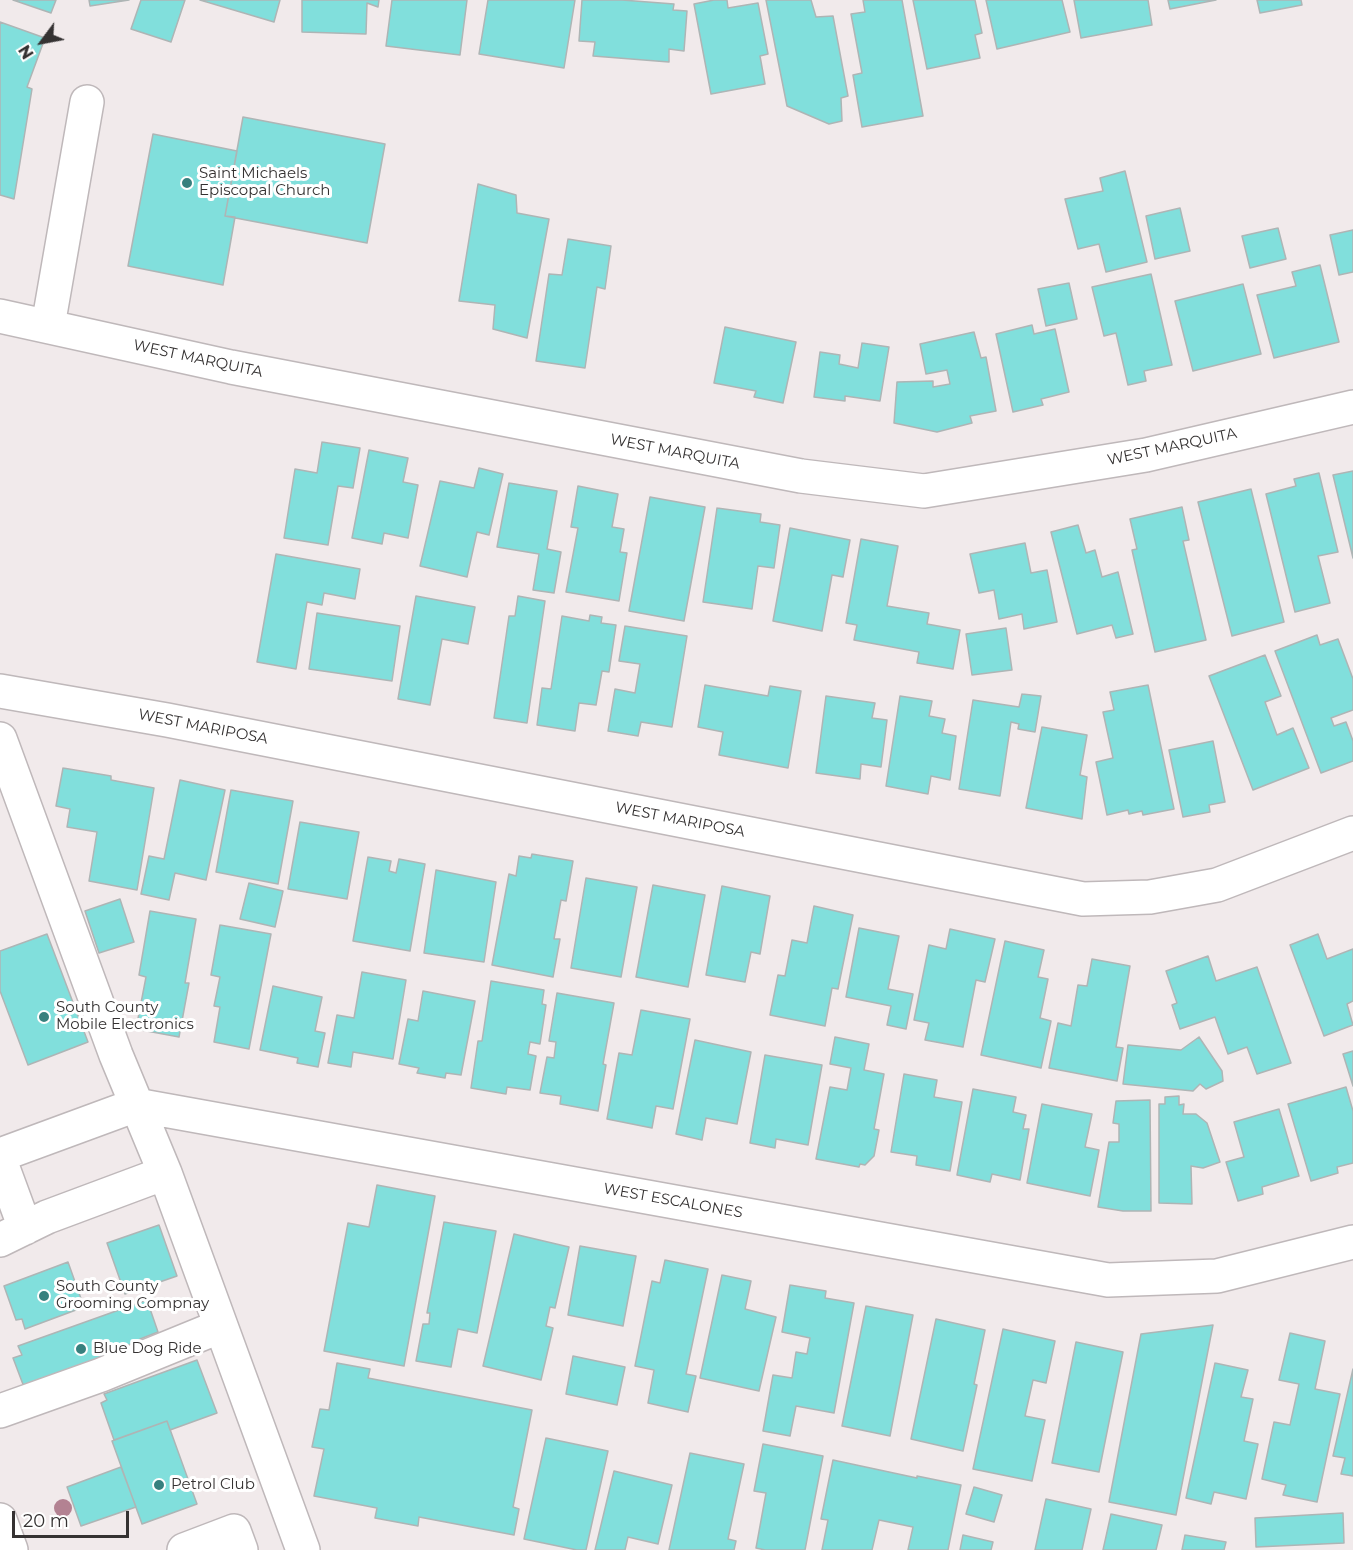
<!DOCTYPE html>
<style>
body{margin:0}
#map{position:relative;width:1353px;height:1550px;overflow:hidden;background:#f1eaeb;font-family:Montserrat,sans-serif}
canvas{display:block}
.north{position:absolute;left:12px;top:12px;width:60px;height:60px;-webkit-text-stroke:4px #fff;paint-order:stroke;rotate:238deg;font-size:16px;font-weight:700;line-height:24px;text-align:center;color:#353232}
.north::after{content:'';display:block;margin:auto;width:21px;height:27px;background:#353232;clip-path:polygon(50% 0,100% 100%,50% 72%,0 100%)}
.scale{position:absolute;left:12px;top:1511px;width:117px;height:27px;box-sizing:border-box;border:3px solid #353232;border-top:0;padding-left:8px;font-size:18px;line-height:21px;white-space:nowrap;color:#353232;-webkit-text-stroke:4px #fff;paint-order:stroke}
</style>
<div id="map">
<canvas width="1353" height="1550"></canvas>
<div class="north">N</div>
<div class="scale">20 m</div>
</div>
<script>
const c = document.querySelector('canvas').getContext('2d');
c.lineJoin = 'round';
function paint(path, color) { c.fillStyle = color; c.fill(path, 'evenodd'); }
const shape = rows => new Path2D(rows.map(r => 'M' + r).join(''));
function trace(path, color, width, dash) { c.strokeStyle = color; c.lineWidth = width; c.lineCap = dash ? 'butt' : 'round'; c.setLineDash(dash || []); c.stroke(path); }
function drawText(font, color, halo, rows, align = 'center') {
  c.font = font + ' Montserrat,sans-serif'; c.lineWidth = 6; c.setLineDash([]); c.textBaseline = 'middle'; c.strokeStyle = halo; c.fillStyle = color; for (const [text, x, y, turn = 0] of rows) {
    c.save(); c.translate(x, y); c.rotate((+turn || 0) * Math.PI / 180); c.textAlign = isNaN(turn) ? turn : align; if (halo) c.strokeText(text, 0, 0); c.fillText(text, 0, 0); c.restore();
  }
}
const building = shape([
 [13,0,56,0,51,13,13,0],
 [89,0,129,0,90,6,89,0],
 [141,0,185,0,171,42,131,29,141,0],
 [200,0,280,0,274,22,200,0],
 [302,0,379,0,378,7,367,3,366,34,302,32,302,0],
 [392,0,467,0,460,55,386,46,392,0],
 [488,0,575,0,564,68,479,54,488,0],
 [582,0,622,0,674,4,673,10,687,11,684,51,669,49,669,62,593,56,595,42,579,41,582,0],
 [714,0,727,0,728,8,758,3,768,54,760,56,765,84,711,94,694,4,714,0],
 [766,0,811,0,816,17,833,16,848,96,841,98,842,121,829,124,787,106,766,0],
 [863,0,902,0,923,116,862,127,853,75,862,73,851,14,865,12,863,0],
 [913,0,975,0,982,33,975,35,980,58,927,69,913,0],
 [986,0,1062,0,1070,32,997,49,986,0],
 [1074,0,1148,0,1152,25,1081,38,1074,0],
 [1168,0,1216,0,1170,9,1168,0],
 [1257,0,1301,0,1302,5,1260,13,1257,0],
 [0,22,45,38,27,87,32,89,14,199,0,195,0,22],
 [243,117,385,144,367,243,225,216,243,117],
 [153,134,237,151,225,216,235,217,223,285,128,266,153,134],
 [1125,171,1147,262,1106,272,1099,244,1078,249,1065,199,1103,191,1100,178,1125,171],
 [478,184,516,195,517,213,549,219,527,338,493,329,495,305,459,301,478,184],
 [1180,208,1190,251,1155,259,1146,216,1180,208],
 [1278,228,1286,259,1250,268,1242,236,1278,228],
 [1353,230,1353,272,1339,275,1330,235,1353,230],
 [568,239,611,246,605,289,597,287,585,368,536,361,549,274,562,275,568,239],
 [1320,265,1339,342,1274,358,1257,295,1296,286,1292,272,1320,265],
 [1151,274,1172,365,1144,371,1146,381,1128,385,1116,333,1104,336,1092,287,1151,274],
 [1069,283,1077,319,1046,326,1038,289,1069,283],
 [1243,284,1261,354,1193,371,1175,301,1243,284],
 [1032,325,1034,334,1055,329,1069,392,1041,399,1043,405,1013,412,996,334,1032,325],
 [725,327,796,342,783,403,754,397,756,391,714,383,725,327],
 [974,332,981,358,986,357,996,411,970,416,972,423,937,432,894,423,897,382,933,381,933,387,950,384,947,370,926,374,920,344,974,332],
 [862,343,889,347,880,401,845,396,845,401,814,397,820,352,840,355,839,364,858,368,862,343],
 [322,442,360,448,353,488,338,486,328,545,284,538,295,469,317,473,322,442],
 [369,450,408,458,403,482,418,485,408,538,384,533,382,544,352,538,369,450],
 [479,468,503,474,489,535,477,532,467,577,420,566,440,481,474,488,479,468],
 [1353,471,1353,558,1333,475,1353,471],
 [1319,473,1338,552,1318,556,1330,603,1295,612,1266,494,1296,486,1294,479,1319,473],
 [509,483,557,491,547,549,561,552,554,593,533,590,539,554,497,547,509,483],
 [578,486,618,494,612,527,624,529,620,552,627,553,619,601,566,592,578,528,571,527,578,486],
 [1251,489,1284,622,1232,636,1198,502,1251,489],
 [650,497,705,507,684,621,629,611,650,497],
 [1182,507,1189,540,1183,541,1206,640,1155,652,1132,550,1137,549,1130,519,1182,507],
 [717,508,761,514,760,522,780,525,774,568,758,566,752,609,703,602,717,508],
 [1078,525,1086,553,1095,550,1102,577,1118,572,1133,634,1116,638,1112,625,1077,634,1051,532,1078,525],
 [790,528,850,540,843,577,832,575,822,631,773,621,790,528],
 [861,539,898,546,887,606,929,613,927,624,960,630,953,669,917,663,919,652,854,640,857,625,846,623,861,539],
 [1025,543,1031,573,1047,570,1057,622,1024,629,1022,614,999,619,994,590,979,593,970,554,1025,543],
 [276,554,360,569,355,599,324,593,322,605,307,602,296,669,257,662,276,554],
 [416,596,475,607,468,644,442,639,430,705,398,699,416,596],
 [518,596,545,601,527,723,494,718,509,616,515,616,518,596],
 [317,613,400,626,392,681,309,669,317,613],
 [590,615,602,617,601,623,616,625,609,672,602,671,596,705,579,703,575,731,537,725,542,688,551,689,562,616,589,621,590,615],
 [625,626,687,636,672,727,641,722,638,736,608,731,615,689,635,693,640,664,619,661,625,626],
 [1006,628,1012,670,972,675,966,634,1006,628],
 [1317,635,1320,645,1338,639,1353,679,1353,710,1331,718,1334,726,1346,722,1353,741,1353,761,1321,773,1275,651,1317,635],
 [1265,655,1281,696,1265,702,1277,735,1293,728,1309,768,1253,790,1209,676,1265,655],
 [705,685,768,696,770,686,801,691,788,768,719,755,723,732,698,727,705,685],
 [1148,685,1174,809,1143,815,1142,811,1129,814,1128,810,1107,815,1096,762,1113,758,1103,712,1114,710,1110,692,1148,685],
 [1022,694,1041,696,1035,732,1018,729,1019,724,1011,722,1000,796,959,789,973,700,1019,707,1022,694],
 [826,696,875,703,872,718,887,720,881,767,861,764,860,779,816,773,826,696],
 [900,696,932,701,929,716,945,719,942,733,956,736,950,780,931,776,928,794,886,786,900,696],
 [1042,727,1087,735,1080,775,1087,777,1082,819,1026,808,1042,727],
 [1213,741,1225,802,1209,805,1210,812,1183,817,1169,750,1213,741],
 [63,768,111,776,111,780,154,788,137,890,89,881,97,832,67,827,70,809,56,806,63,768],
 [180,780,225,790,206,880,175,873,169,900,141,894,149,856,164,859,180,780],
 [231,790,293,801,278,884,216,872,231,790],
 [300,822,359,832,347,899,288,889,300,822],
 [532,854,573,861,566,901,561,900,554,939,560,939,553,977,492,965,509,874,516,876,519,856,531,858,532,854],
 [368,857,391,861,389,871,396,873,399,859,425,864,410,951,353,941,368,857],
 [436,870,496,882,484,962,424,953,436,870],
 [586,878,637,887,621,977,571,968,586,878],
 [249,883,283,891,275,927,240,919,249,883],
 [653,885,705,895,688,987,636,977,653,885],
 [722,886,770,896,760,954,751,952,745,982,706,975,722,886],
 [120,899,134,942,99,953,85,911,120,899],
 [814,906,853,915,838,989,832,988,825,1026,770,1015,778,975,785,976,792,940,807,943,814,906],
 [150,911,196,919,185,983,189,983,179,1037,136,1029,146,977,139,975,150,911],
 [220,925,271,934,249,1049,214,1042,220,1007,214,1006,220,977,211,975,220,925],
 [859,928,899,936,888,989,913,994,906,1029,887,1025,891,1006,846,997,859,928],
 [950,929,995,939,985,982,976,980,963,1047,925,1040,929,1023,914,1020,929,945,946,949,950,929],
 [47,934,88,1042,28,1065,0,991,0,951,47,934],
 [1318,934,1327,959,1353,949,1353,1001,1347,1004,1353,1025,1324,1036,1290,945,1318,934],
 [1005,941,1044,950,1038,977,1048,979,1040,1018,1051,1021,1041,1068,981,1055,1005,941],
 [1208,956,1216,981,1257,967,1291,1063,1257,1074,1247,1047,1228,1054,1215,1017,1180,1029,1172,1005,1177,1003,1166,971,1208,956],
 [1092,959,1130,966,1116,1047,1123,1048,1117,1081,1049,1068,1058,1023,1071,1026,1078,985,1087,986,1092,959],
 [362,972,406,980,393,1059,353,1052,351,1067,328,1063,337,1015,354,1018,362,972],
 [491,981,544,990,542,1004,546,1005,540,1044,530,1042,528,1054,536,1056,530,1090,507,1087,506,1094,471,1088,478,1041,482,1041,491,981],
 [273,986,322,997,315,1031,325,1033,318,1067,297,1063,298,1058,260,1050,273,986],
 [423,991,475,1001,461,1075,446,1073,445,1078,417,1073,419,1068,399,1064,408,1019,418,1021,423,991],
 [557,993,614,1003,603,1064,606,1065,598,1111,560,1104,561,1096,540,1093,547,1057,554,1058,556,1042,549,1041,557,993],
 [641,1010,690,1019,673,1109,656,1106,652,1128,607,1119,619,1053,632,1055,641,1010],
 [835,1037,869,1044,864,1070,884,1074,874,1129,879,1130,874,1156,865,1165,860,1164,859,1167,816,1159,830,1087,847,1090,851,1068,830,1064,835,1037],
 [1199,1037,1222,1071,1223,1081,1206,1089,1200,1084,1193,1091,1123,1084,1128,1045,1181,1050,1199,1037],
 [695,1040,751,1052,737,1124,706,1118,702,1140,676,1134,695,1040],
 [1353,1051,1353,1086,1343,1054,1353,1051],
 [765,1055,822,1065,808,1145,776,1139,775,1148,750,1143,765,1055],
 [904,1074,937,1080,934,1097,962,1102,950,1171,916,1165,917,1156,891,1152,904,1074],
 [1346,1087,1353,1111,1353,1163,1337,1167,1338,1173,1311,1181,1288,1104,1346,1087],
 [973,1089,1016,1097,1013,1112,1026,1115,1023,1129,1029,1129,1020,1180,992,1174,990,1182,957,1175,973,1089],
 [1179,1096,1179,1105,1184,1104,1183,1114,1196,1114,1207,1123,1220,1162,1203,1168,1191,1166,1192,1204,1159,1203,1159,1104,1165,1104,1165,1097,1179,1096],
 [1150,1100,1151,1211,1123,1211,1098,1207,1109,1142,1119,1142,1119,1124,1113,1123,1116,1101,1150,1100],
 [1042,1104,1092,1114,1085,1147,1099,1150,1090,1196,1027,1183,1042,1104],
 [1279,1109,1299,1176,1262,1187,1263,1194,1238,1201,1226,1162,1244,1157,1234,1122,1279,1109],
 [377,1185,435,1196,404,1366,324,1351,348,1223,369,1227,377,1185],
 [444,1222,496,1231,477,1333,458,1329,451,1367,416,1361,423,1324,429,1324,430,1313,427,1313,444,1222],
 [159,1225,177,1276,125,1294,107,1243,159,1225],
 [514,1234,569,1247,555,1308,550,1307,546,1326,553,1328,541,1380,483,1366,514,1234],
 [580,1246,636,1256,623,1326,568,1315,580,1246],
 [665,1260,708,1269,686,1374,696,1376,688,1412,648,1403,654,1370,635,1366,652,1281,660,1283,665,1260],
 [68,1262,84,1307,25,1329,22,1319,16,1320,4,1286,68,1262],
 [722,1275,751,1281,745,1309,776,1317,759,1391,700,1378,722,1275],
 [790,1285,826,1291,825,1298,854,1303,834,1413,796,1406,790,1436,763,1431,773,1375,792,1378,796,1352,807,1354,810,1338,782,1332,790,1285],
 [147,1300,158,1332,140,1339,144,1353,27,1395,13,1358,22,1355,18,1346,147,1300],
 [866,1306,913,1315,890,1436,842,1426,866,1306],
 [936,1319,985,1330,974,1384,977,1385,963,1451,911,1439,936,1319],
 [1213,1325,1176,1515,1109,1502,1141,1334,1213,1325],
 [1003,1329,1055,1341,1046,1383,1033,1380,1025,1416,1045,1420,1032,1481,973,1469,1003,1329],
 [1290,1333,1325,1341,1315,1389,1340,1394,1317,1502,1283,1495,1286,1485,1262,1479,1274,1422,1290,1425,1299,1384,1279,1380,1290,1333],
 [1076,1342,1123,1352,1099,1472,1052,1463,1076,1342],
 [573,1356,625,1367,617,1405,566,1394,573,1356],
 [197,1360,217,1413,170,1430,167,1421,114,1440,101,1403,107,1400,104,1394,197,1360],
 [337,1363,370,1369,368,1378,532,1410,513,1507,519,1509,514,1535,419,1517,418,1526,375,1518,377,1508,314,1496,324,1449,312,1447,320,1409,329,1410,337,1363],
 [1215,1363,1248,1370,1241,1397,1253,1399,1244,1441,1258,1444,1246,1499,1214,1492,1211,1504,1186,1498,1215,1363],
 [1353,1369,1353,1476,1341,1474,1345,1458,1333,1456,1353,1369],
 [167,1421,197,1504,142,1524,112,1441,167,1421],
 [546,1438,608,1451,586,1550,577,1550,524,1539,546,1438],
 [763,1444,823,1456,805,1550,765,1550,756,1548,766,1493,754,1491,763,1444],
 [690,1453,744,1464,728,1539,736,1541,734,1550,669,1550,690,1453],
 [833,1460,917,1478,917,1476,961,1485,948,1550,908,1550,913,1527,879,1520,872,1550,822,1550,828,1520,821,1519,833,1460],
 [121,1467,136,1507,81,1526,67,1487,121,1467],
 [614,1471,672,1485,658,1544,628,1537,625,1550,595,1550,614,1471],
 [974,1487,1002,1495,994,1522,966,1514,974,1487],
 [1046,1499,1091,1509,1082,1550,1035,1550,1046,1499],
 [1343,1513,1344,1543,1256,1547,1255,1518,1343,1513],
 [1111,1514,1162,1525,1156,1550,1103,1550,1111,1514],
 [963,1535,993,1542,991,1550,960,1550,963,1535],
 [1185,1535,1226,1542,1224,1550,1182,1550,1185,1535]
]);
paint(building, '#81dfdc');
trace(building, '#aeb5b5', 1.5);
const minor = shape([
 [0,316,231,367,801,476,924,491,1146,455,1353,407],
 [48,326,87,102],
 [0,691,167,720,1083,899,1150,897,1217,885,1353,833],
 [0,739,116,1055,165,1173,303,1550],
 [0,1155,136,1105,1108,1280,1217,1276,1353,1242],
 [0,1160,25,1228],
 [0,1240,47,1217,165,1173],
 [0,1411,101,1375,221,1326],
 [184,1550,234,1531,241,1550]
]);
const major = shape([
 [0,1520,11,1550]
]);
trace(minor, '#bfb8ba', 36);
trace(major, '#bfb8ba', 36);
trace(minor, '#fff', 33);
trace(major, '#fff', 33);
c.fillStyle = '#b38292';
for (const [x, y] of [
 [63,1508]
]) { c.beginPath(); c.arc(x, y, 9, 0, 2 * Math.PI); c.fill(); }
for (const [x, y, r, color] of [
 [187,183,6,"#37807e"],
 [44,1017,6,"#37807e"],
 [44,1296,6,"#37807e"],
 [81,1349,6,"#37807e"],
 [159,1485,6,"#37807e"]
]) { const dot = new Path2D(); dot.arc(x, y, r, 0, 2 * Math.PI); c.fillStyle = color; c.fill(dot); trace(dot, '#fff', 2); }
drawText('15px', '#353232', '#fff', [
 ["Saint Michaels",199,174],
 ["Episcopal Church",199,191],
 ["South County",56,1008],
 ["Mobile Electronics",56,1025],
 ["South County",56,1287],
 ["Grooming Compnay",56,1304],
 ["Blue Dog Ride",93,1349],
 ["Petrol Club",171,1485]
], 'left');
drawText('15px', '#353232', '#fff', [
 ["WEST MARQUITA",198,359,12],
 ["WEST MARQUITA",1172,447,-12],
 ["WEST MARQUITA",675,452,11],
 ["WEST MARIPOSA",203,727,11],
 ["WEST MARIPOSA",680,820,11],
 ["WEST ESCALONES",673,1201,10]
]);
</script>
